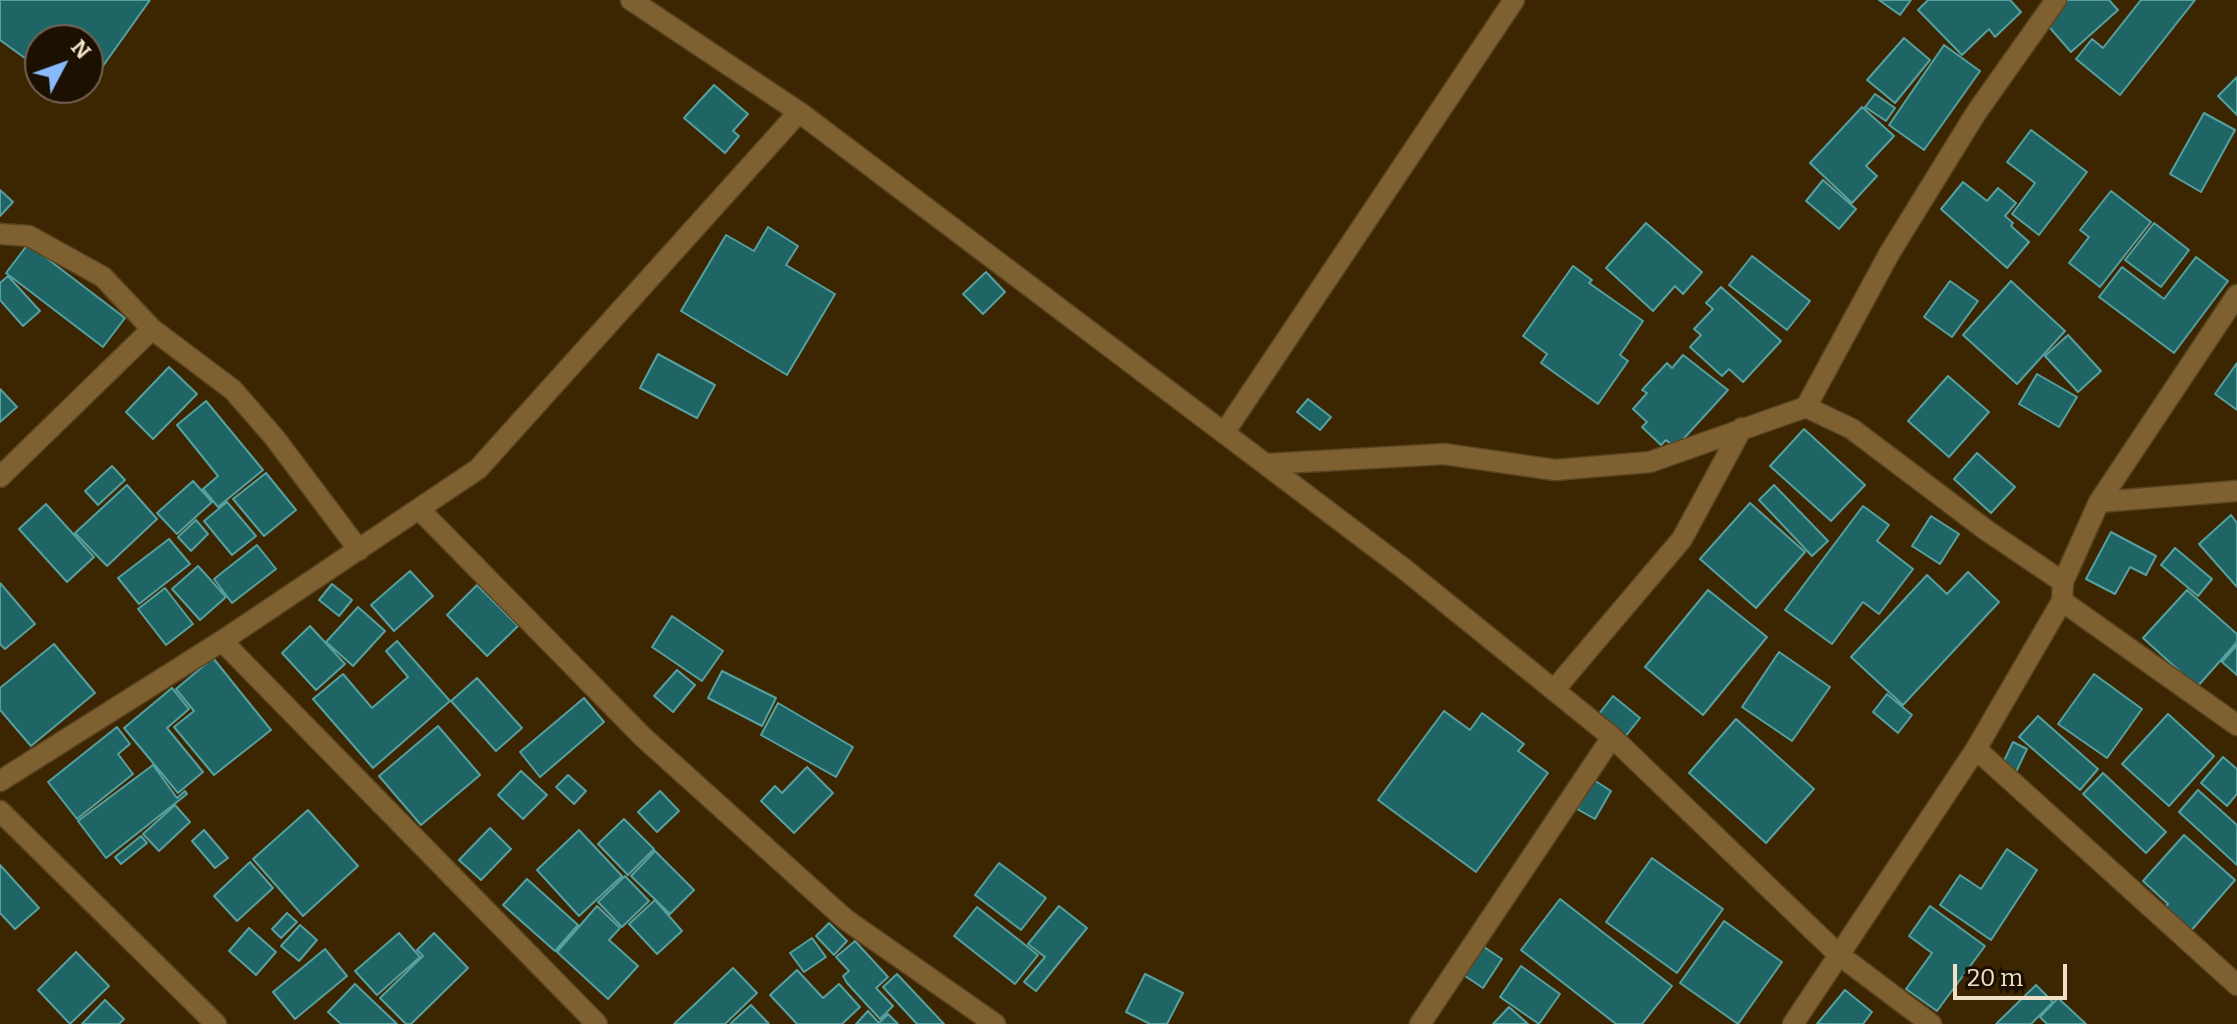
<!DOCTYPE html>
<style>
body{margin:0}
#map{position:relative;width:2237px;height:1024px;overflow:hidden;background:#3b2601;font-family:Bitter,serif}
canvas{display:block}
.north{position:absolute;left:24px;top:24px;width:80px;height:80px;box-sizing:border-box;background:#1c1001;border:2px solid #716351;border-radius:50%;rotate:49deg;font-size:22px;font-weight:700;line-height:32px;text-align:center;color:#f1e0c8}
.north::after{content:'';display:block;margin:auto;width:28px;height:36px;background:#89bafc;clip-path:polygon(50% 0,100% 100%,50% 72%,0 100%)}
.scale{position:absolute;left:1953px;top:964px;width:114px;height:36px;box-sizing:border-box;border:4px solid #f1e0c8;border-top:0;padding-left:10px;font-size:24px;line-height:28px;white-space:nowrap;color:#f1e0c8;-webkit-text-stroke:6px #1c1001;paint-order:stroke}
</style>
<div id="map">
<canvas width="2237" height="1024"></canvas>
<div class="north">N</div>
<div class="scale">20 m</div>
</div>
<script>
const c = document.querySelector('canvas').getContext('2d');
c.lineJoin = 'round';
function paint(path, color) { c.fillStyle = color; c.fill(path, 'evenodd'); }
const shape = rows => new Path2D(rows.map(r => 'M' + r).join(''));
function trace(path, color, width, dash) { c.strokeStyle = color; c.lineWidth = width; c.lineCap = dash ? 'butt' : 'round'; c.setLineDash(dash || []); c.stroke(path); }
const building = shape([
 [0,0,150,0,88,87,88,40,40,40,40,69,0,40,0,0],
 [1879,0,1911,0,1900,15,1879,0],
 [1928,0,2010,0,2021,12,1995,37,1989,29,1962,55,1918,10,1928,0],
 [2068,0,2109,0,2118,10,2071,52,2044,21,2068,0],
 [2141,0,2195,0,2120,95,2076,59,2092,39,2103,48,2141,0],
 [1904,38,1930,60,1895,103,1867,80,1904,38],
 [1944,45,1980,71,1924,150,1889,125,1944,45],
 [2237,77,2237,115,2218,96,2237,77],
 [714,85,748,114,733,131,739,136,725,153,684,118,714,85],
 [1875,94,1895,108,1886,121,1865,107,1875,94],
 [1862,107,1894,136,1866,166,1877,176,1852,203,1810,163,1862,107],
 [2204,113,2235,130,2201,192,2170,174,2204,113],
 [2031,130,2087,172,2039,235,2012,214,2035,183,2007,162,2031,130],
 [1823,180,1856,209,1839,229,1806,201,1823,180],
 [1963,182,1987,201,1998,188,2016,203,2005,216,2013,223,2011,226,2029,242,2007,268,1941,209,1963,182],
 [0,190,13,202,0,216,0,190],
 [2111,191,2151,222,2100,287,2069,263,2089,237,2080,230,2111,191],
 [1646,223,1702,272,1683,294,1675,286,1653,311,1606,268,1646,223],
 [2154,223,2189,250,2161,287,2125,260,2154,223],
 [768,227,798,246,786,265,835,294,787,375,681,311,726,235,754,251,768,227],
 [28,244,125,318,103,347,6,273,28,244],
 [1752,256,1810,301,1787,330,1729,285,1752,256],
 [2196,257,2228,281,2174,353,2099,297,2122,267,2164,299,2196,257],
 [1573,266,1592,280,1589,283,1643,321,1620,355,1628,361,1598,404,1541,363,1547,354,1523,336,1573,266],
 [986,272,1005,292,983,314,963,294,986,272],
 [8,276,40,311,23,326,0,300,0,283,8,276],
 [1950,281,1978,301,1952,337,1924,317,1950,281],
 [2011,281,2065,331,2017,384,1963,335,2011,281],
 [1721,287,1781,341,1743,382,1729,369,1722,376,1690,347,1701,335,1694,329,1713,309,1706,303,1721,287],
 [2068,335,2101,371,2078,392,2045,356,2068,335],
 [658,354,715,385,697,418,640,388,658,354],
 [1683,355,1728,390,1675,448,1666,440,1661,445,1642,427,1647,422,1633,409,1647,393,1642,390,1667,363,1672,368,1683,355],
 [2237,363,2237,410,2215,394,2237,363],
 [169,367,197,394,153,439,126,412,169,367],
 [2037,374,2077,397,2059,427,2019,404,2037,374],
 [1948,376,1989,412,1949,457,1908,421,1948,376],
 [0,389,17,407,0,422,0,389],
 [1308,399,1331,417,1320,430,1297,412,1308,399],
 [206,401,263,470,218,507,203,489,218,476,177,425,206,401],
 [1804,429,1865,485,1831,521,1770,466,1804,429],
 [1977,453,2015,487,1991,513,1954,479,1977,453],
 [112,466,125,480,98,505,85,491,112,466],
 [266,473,296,510,264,536,233,499,266,473],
 [193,481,212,502,177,534,157,513,193,481],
 [127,485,157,519,107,566,75,533,127,485],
 [1774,485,1828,541,1812,556,1759,500,1774,485],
 [227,502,256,536,232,555,204,521,227,502],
 [1750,503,1805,552,1756,608,1700,559,1750,503],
 [46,504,94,557,67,582,19,529,46,504],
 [1863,506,1889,525,1877,541,1913,569,1879,614,1863,602,1832,644,1785,610,1863,506],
 [2231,515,2237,523,2237,587,2199,544,2231,515],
 [1931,516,1959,534,1940,564,1912,546,1931,516],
 [196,520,208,534,191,551,178,537,196,520],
 [2111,532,2156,556,2146,575,2130,567,2115,594,2086,579,2111,532],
 [169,539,190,564,139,604,118,578,169,539],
 [257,545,276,569,232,603,214,579,257,545],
 [2175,548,2212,579,2198,596,2161,565,2175,548],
 [198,566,226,597,200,620,172,589,198,566],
 [410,571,433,596,394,631,371,605,410,571],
 [1968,572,1999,602,1903,705,1851,657,1927,575,1947,594,1968,572],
 [0,583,35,624,5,649,0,644,0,583],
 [332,584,352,600,339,616,319,600,332,584],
 [477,585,518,626,487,656,447,615,477,585],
 [165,588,193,624,166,645,138,609,165,588],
 [1708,590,1767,637,1703,715,1645,667,1708,590],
 [2187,590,2237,634,2237,642,2197,687,2143,638,2187,590],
 [358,607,385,631,353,666,326,642,358,607],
 [672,616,723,651,702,681,652,647,672,616],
 [310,626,345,664,316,690,282,653,310,626],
 [397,641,450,701,373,768,313,699,343,674,372,708,408,677,386,651,397,641],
 [54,644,95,693,31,746,0,710,0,688,54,644],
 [2237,645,2237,675,2222,662,2237,645],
 [1779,652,1830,687,1792,741,1742,707,1779,652],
 [213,658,271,730,214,775,174,727,194,711,176,689,213,658],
 [677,670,695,685,673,712,654,696,677,670],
 [722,671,776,698,762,726,708,698,722,671],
 [2094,674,2142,709,2107,758,2058,724,2094,674],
 [477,678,522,728,496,751,451,701,477,678],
 [172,688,189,709,167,728,203,772,178,793,124,728,172,688],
 [1887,694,1912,715,1898,733,1873,712,1887,694],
 [1613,696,1640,718,1625,737,1598,715,1613,696],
 [584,698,604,722,540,777,520,752,584,698],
 [778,703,853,747,836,777,761,735,778,703],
 [1444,711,1470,730,1482,713,1524,744,1518,751,1548,773,1476,872,1378,800,1444,711],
 [2168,714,2214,756,2169,806,2122,764,2168,714],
 [2038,716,2098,769,2080,790,2019,737,2038,716],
 [1736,719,1814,789,1766,843,1689,773,1736,719],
 [438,726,480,775,421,825,379,776,438,726],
 [117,727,130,744,118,754,133,774,77,819,48,782,117,727],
 [2013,742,2027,749,2016,772,2002,765,2013,742],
 [2223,757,2237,769,2237,794,2227,806,2201,783,2223,757],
 [153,765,177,798,185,791,187,794,106,858,78,821,153,765],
 [807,767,833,793,794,833,761,801,775,786,782,793,807,767],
 [521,771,547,795,523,819,498,795,521,771],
 [2103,773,2166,832,2146,853,2083,794,2103,773],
 [568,775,586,791,574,804,556,787,568,775],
 [1594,780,1611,791,1595,819,1577,809,1594,780],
 [2198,790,2237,825,2237,865,2179,812,2198,790],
 [660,791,679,811,657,832,638,812,660,791],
 [175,805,190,822,159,851,143,834,175,805],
 [308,810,358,866,303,916,253,859,308,810],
 [624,819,654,849,628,875,598,844,624,819],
 [490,828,511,849,481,880,459,860,490,828],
 [204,830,228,858,215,868,192,841,204,830],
 [579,830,622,876,579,916,537,870,579,830],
 [2184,835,2235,880,2189,933,2163,909,2168,904,2143,881,2184,835],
 [141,836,147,843,121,864,115,857,141,836],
 [2007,849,2037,870,1991,940,1940,905,1960,875,1981,889,2007,849],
 [655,851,694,890,670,914,631,876,655,851],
 [1652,858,1723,909,1677,973,1606,922,1652,858],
 [250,862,273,888,237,921,214,896,250,862],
 [999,863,1046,898,1021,930,975,895,999,863],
 [0,865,39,908,15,929,0,913,0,865],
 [625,876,649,901,622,927,598,902,625,876],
 [527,879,578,925,555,951,503,905,527,879],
 [1560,899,1672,986,1642,1024,1616,1024,1521,950,1560,899],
 [655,900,682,931,657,954,629,924,655,900],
 [597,906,620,928,609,940,638,966,608,999,557,952,597,906],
 [1059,906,1087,928,1036,991,1024,982,1045,957,1028,944,1059,906],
 [1930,906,1985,946,1937,1011,1906,989,1932,953,1909,936,1930,906],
 [977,907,1038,955,1015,984,954,936,977,907],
 [287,913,297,922,281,938,272,929,287,913],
 [1724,921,1782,962,1738,1024,1680,983,1724,921],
 [829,923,847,941,834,955,816,936,829,923],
 [300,925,317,940,299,961,281,946,300,925],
 [249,928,276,952,256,975,229,951,249,928],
 [399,933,420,957,377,995,355,971,399,933],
 [434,933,468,968,411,1024,406,1024,380,998,423,956,417,950,434,933],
 [812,938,826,957,804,972,790,953,812,938],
 [855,941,888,977,876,988,893,1006,880,1019,847,983,843,976,849,971,836,957,855,941],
 [1481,945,1502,959,1483,988,1462,974,1481,945],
 [325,949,347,976,295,1019,273,992,325,949],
 [76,952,109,986,70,1024,38,990,76,952],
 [1521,966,1560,994,1539,1024,1500,997,1521,966],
 [733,968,757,993,725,1024,674,1024,733,968],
 [797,970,823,998,839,984,860,1007,842,1024,797,1024,770,995,797,970],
 [897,974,944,1024,917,1024,883,987,897,974],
 [1145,974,1183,993,1167,1024,1150,1024,1126,1012,1145,974],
 [355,984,397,1024,341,1024,328,1012,355,984],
 [2036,985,2053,1002,2031,1024,1996,1024,2036,985],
 [1845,990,1872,1012,1863,1024,1817,1024,1845,990],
 [2058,998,2086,1024,2047,1024,2040,1017,2058,998],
 [105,1000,124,1019,119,1024,82,1024,105,1000],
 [751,1005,769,1024,730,1024,751,1005],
 [1509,1007,1528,1024,1493,1024,1509,1007],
 [868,1011,879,1023,888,1014,898,1024,856,1024,868,1011]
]);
paint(building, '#206566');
trace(building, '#56a0a0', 2);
const minor = shape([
 [631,0,799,112,1403,568,1612,737,1838,954,1931,1024],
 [0,234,29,236,103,277,152,329,233,390,274,437,359,550],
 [1806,407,1889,254,1976,113,2056,0],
 [1224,433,1514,0],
 [1266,464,1444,454,1555,470,1650,462,1806,407,1852,429,1986,530,2063,582],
 [0,477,152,329],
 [2099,502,2237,491],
 [419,509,643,737,845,919,995,1024],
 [2062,601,2237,725],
 [222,641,597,1024],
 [1554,690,1682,539,1742,428],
 [1976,749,2237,985],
 [0,781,222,641,478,469,799,112],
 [0,811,216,1024],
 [1420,1024,1612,737],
 [1793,1024,1976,749,2062,601,2063,582,2099,502,2237,295]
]);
trace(minor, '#584421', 23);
trace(minor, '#7f6031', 20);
</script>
